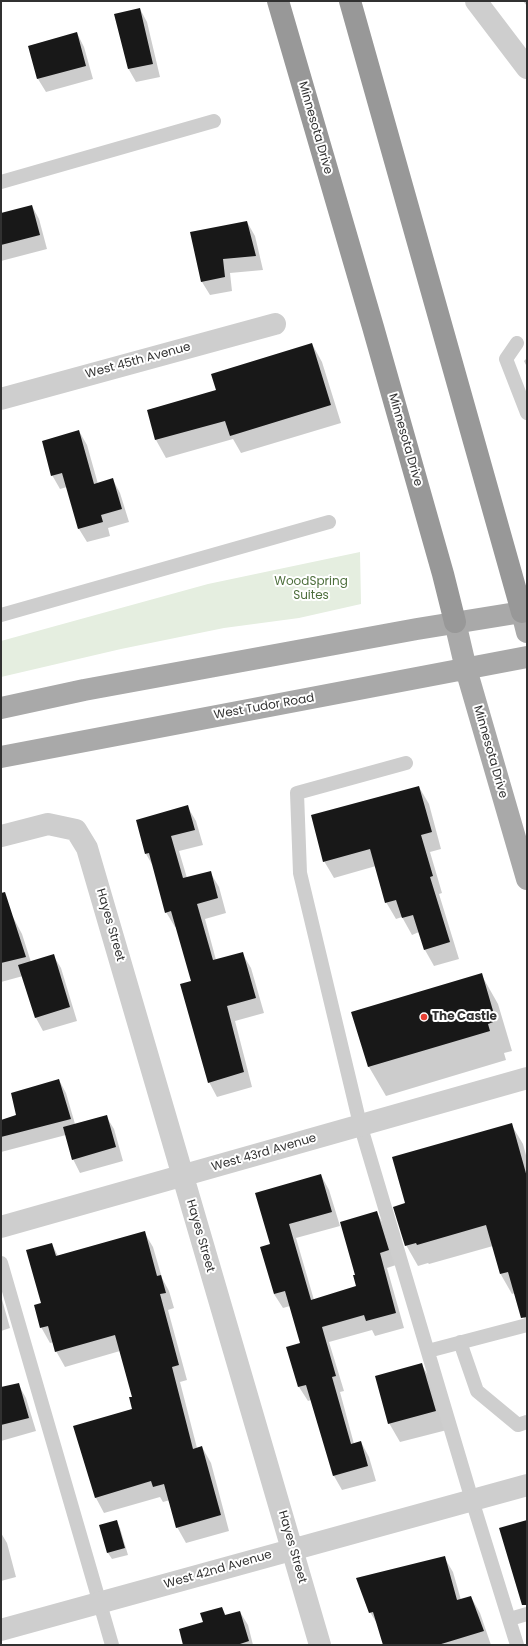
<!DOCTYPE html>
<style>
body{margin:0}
#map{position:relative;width:528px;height:1646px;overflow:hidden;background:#fff;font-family:Poppins,sans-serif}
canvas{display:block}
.frame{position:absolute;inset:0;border:2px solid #313131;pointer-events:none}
</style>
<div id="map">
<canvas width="528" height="1646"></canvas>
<div class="frame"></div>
</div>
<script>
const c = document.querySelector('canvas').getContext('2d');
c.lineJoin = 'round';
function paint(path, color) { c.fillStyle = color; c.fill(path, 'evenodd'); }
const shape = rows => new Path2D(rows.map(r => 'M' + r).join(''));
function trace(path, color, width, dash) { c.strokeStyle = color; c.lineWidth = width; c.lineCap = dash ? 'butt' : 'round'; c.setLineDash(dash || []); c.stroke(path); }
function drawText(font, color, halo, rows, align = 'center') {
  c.font = font + ' Poppins,sans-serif'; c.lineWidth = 4; c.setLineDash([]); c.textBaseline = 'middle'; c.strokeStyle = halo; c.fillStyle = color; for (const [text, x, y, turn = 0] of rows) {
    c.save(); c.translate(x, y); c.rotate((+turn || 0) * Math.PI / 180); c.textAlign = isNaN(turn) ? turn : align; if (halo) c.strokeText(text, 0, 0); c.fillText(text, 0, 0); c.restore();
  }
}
paint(shape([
 [360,552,361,604,299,618,224,628,121,649,1,677,1,641,208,584]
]), '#e5eee0');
paint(shape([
 [523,1,527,1,527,6],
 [140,9,147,22,160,77,136,82,128,68],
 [77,33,84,47,93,79,46,92,38,79,29,46],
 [32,206,39,219,47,249,1,261,1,214],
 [247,222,255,236,263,270,230,273,232,291,210,295,202,282,191,233],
 [312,344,322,362,341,423,241,453,233,439,166,458,156,440,148,410,217,391],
 [527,358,527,367,524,361],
 [79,431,87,445,98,484,113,480,120,493,129,522,108,528,110,536,87,542,79,529,67,487,60,489,52,475],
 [419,787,429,804,441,849,430,852,442,893,439,894,459,959,434,966,425,950,419,932,412,935,402,917,396,919,386,902,376,866,334,878,324,861],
 [187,806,196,821,203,845,179,851,187,878,210,872,219,887,226,913,205,919,216,960,242,953,251,968,264,1013,235,1021,252,1087,217,1097,209,1082,192,981,177,927,175,927,166,912,153,866,146,854],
 [13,917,22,934,31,962,53,955,61,968,77,1021,43,1031,36,1018,23,976,1,982,1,921],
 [481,974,498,1004,512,1051,504,1053,506,1060,386,1096,369,1067,353,1013],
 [59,1080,66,1093,75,1124,106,1116,114,1129,123,1161,80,1173,73,1159,66,1135,1,1152,1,1121,18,1115],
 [511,1124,523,1144,527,1159,527,1323,521,1313,515,1293,512,1294,500,1273,493,1246,429,1264,428,1263,418,1266,406,1245,406,1204],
 [321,1175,329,1190,340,1226,296,1238,314,1300,358,1287,377,1213,385,1227,396,1265,387,1268,404,1328,375,1336,372,1330,329,1342,344,1391,340,1392,354,1444,361,1442,369,1457,376,1481,342,1490,334,1476,311,1400,308,1401,299,1387,288,1348,301,1344,290,1306,283,1308,274,1294,271,1245],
 [144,1232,153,1247,162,1278,169,1291,174,1308,168,1310,187,1380,180,1382,197,1448,202,1447,211,1463,229,1531,186,1543,177,1527,170,1500,163,1502,160,1497,104,1513,96,1498,74,1427,133,1409,133,1397,120,1351,65,1367,56,1351,54,1342,50,1343,41,1327,42,1304,52,1244,58,1256],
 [1,1296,10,1328,1,1331],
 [422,1365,433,1384,447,1430,400,1442,389,1423],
 [18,1384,26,1398,36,1431,1,1441,1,1388],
 [116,1521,120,1528,128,1555,112,1559,108,1553,100,1526],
 [1,1533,7,1543,16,1577,1,1581],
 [444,1557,453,1572,461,1600,471,1597,480,1613,491,1645,384,1645,379,1627,370,1612],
 [222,1608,226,1616,240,1612,248,1625,253,1645,184,1645,204,1622]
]), '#0003');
paint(shape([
 [140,8,153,64,128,69,114,14],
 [77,32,86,66,37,79,28,46],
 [32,205,40,235,1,245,1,213],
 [247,221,256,256,223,259,225,277,201,282,190,232],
 [312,343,331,405,230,436,225,421,155,440,147,410,216,390,211,374],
 [79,430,94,484,113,478,122,509,101,515,103,522,78,529,62,473,51,476,42,441],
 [419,786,432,832,421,835,433,876,430,877,450,942,424,950,413,915,402,918,396,900,385,903,370,849,323,862,311,815],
 [188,805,195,830,171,836,183,878,211,871,218,898,197,904,213,960,243,952,256,998,227,1006,244,1072,208,1083,180,984,191,981,171,911,165,913,149,853,145,854,136,820],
 [5,892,26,957,1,963,1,893],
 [54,954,70,1007,35,1018,18,965],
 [482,973,496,1021,488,1024,490,1031,368,1067,351,1012],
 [59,1079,71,1119,1,1137,1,1120,16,1115,11,1093],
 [107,1115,116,1147,72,1160,63,1127],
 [512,1123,527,1177,527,1317,521,1318,508,1272,500,1274,486,1225,417,1245,416,1243,405,1246,393,1207,405,1203,392,1157],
 [321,1174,332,1212,289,1224,311,1300,356,1286,353,1275,355,1275,340,1222,377,1211,389,1250,380,1253,396,1313,366,1321,364,1315,322,1327,336,1376,332,1377,351,1444,361,1441,368,1466,333,1476,306,1385,298,1387,286,1347,300,1343,285,1291,274,1294,260,1247,270,1244,255,1193],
 [145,1231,157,1276,161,1275,166,1293,160,1294,179,1365,172,1367,193,1449,202,1446,221,1515,176,1528,164,1484,153,1487,151,1481,95,1498,73,1426,132,1409,129,1397,132,1397,115,1335,55,1352,48,1326,40,1328,34,1305,41,1303,26,1250,52,1243,56,1256],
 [422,1363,436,1411,388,1424,375,1376],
 [19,1383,29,1418,1,1425,1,1387],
 [117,1520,125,1548,107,1553,99,1525],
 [527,1520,527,1605,522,1605,499,1528],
 [445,1556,457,1600,471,1596,484,1631,438,1645,383,1645,373,1612,369,1613,356,1578],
 [222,1607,225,1615,240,1611,249,1641,237,1645,183,1645,179,1629,203,1622,200,1613]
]), '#181818');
trace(shape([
 [1,182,214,121],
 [517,343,506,359,527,413],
 [1,615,329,522],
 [406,763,297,793,300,873,360,1124,472,1500,517,1645],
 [1,1263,112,1645],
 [460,1342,477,1391,518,1425,527,1422],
 [428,1351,527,1325],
 [510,1619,527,1614]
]), '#cecece', 14);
trace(shape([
 [476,1,527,68],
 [1,399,275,324],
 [1,836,48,824,76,830,87,848,320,1645],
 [1,1227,527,1078],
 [1,1630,527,1485]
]), '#cecece', 22);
trace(shape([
 [455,622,466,669,527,879],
 [1,708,84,690,417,629,522,612,527,632],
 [1,757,527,657]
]), '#a9a9a9', 22);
trace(shape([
 [278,1,373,327,443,574,455,622],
 [350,1,522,612]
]), '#989898', 22);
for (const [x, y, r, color] of [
 [424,1017,4,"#e84034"]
]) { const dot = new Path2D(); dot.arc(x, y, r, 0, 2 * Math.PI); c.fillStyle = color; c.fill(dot); trace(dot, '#fff', 1.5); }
drawText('12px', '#313131', '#fff', [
 ["Minnesota Drive",315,128,74],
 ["West 45th Avenue",138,361,-15],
 ["Minnesota Drive",405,440,74],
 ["West Tudor Road",264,707,-10],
 ["Minnesota Drive",490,752,74],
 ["Hayes Street",110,925,74],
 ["West 43rd Avenue",264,1153,-16],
 ["Hayes Street",200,1236,74],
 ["Hayes Street",292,1547,74],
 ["West 42nd Avenue",218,1570,-16]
]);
drawText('12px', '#4e6f3d', '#fff', [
 ["WoodSpring",311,582],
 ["Suites",311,596]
]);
drawText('bold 12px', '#313131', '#fff', [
 ["The Castle",432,1017]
], 'left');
</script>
